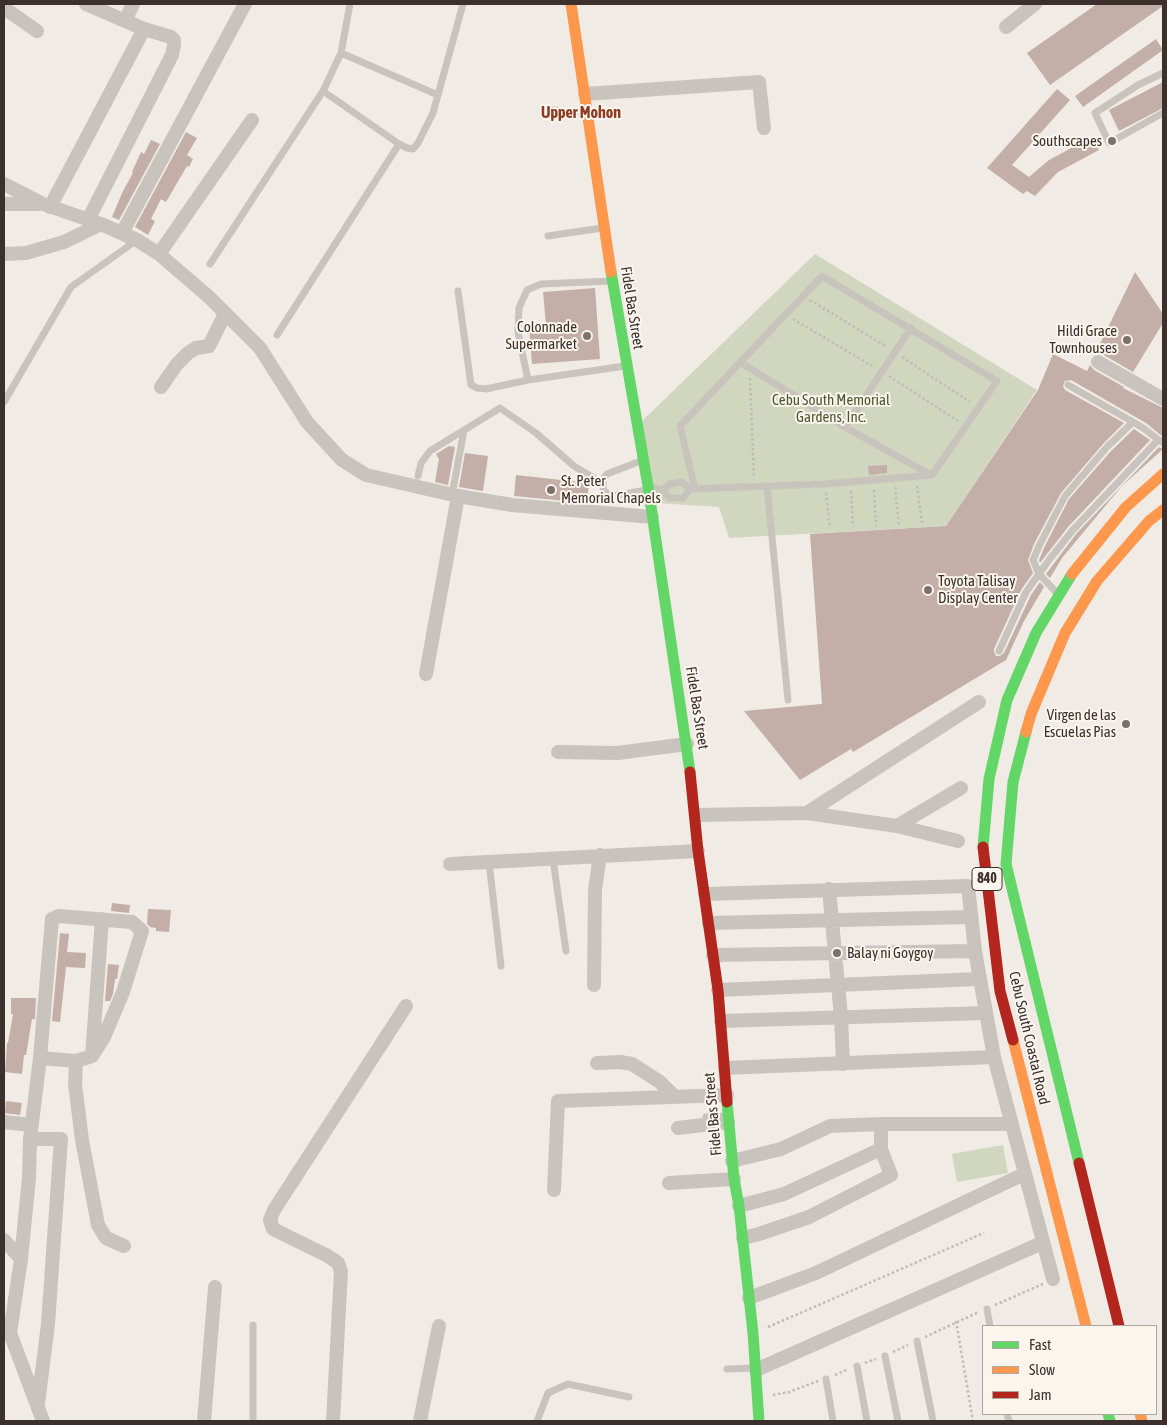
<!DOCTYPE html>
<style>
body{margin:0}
#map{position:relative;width:1167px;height:1425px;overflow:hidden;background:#f0ebe5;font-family:"Asap Condensed",sans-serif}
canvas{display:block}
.frame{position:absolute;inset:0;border:5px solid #3b302b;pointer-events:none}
.legend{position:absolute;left:982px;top:1325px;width:175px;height:90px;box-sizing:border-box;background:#fbf5ee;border:1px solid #aea6a0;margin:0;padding:6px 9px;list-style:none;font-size:15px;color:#3b302b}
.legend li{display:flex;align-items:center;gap:10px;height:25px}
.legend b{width:25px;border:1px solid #aea6a0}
</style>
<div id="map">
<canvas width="1167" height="1425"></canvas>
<div class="frame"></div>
<ul class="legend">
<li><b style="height:6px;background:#63d668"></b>Fast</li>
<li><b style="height:6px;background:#ff974d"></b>Slow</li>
<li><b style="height:6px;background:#b3261e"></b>Jam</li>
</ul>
</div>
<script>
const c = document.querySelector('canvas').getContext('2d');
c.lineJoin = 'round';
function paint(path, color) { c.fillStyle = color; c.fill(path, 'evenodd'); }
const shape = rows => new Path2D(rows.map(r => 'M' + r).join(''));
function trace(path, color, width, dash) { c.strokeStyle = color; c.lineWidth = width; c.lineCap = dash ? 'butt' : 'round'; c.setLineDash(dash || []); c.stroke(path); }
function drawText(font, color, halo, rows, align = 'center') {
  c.font = font + ' "Asap Condensed",sans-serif'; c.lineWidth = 4; c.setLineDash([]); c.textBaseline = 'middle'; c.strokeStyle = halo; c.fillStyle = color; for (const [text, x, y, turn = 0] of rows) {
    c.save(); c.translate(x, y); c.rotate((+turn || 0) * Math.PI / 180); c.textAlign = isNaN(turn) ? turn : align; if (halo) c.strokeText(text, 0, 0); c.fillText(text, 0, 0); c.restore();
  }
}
paint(shape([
 [815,254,1037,390,946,526,729,538,719,507,656,503,642,421],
 [1003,1145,1008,1173,957,1182,952,1154]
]), '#d1d6bf');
paint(shape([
 [1097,4,1163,4,1163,6,1050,85,1027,53],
 [1156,39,1163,50,1083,107,1075,96],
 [1163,82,1163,108,1119,131,1109,110],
 [1057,89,1070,100,1012,165,1029,177,1049,160,1092,137,1099,150,1058,172,1035,196,1027,191,1023,194,987,168],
 [545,106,559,107,559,117,545,116],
 [186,132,197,138,187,155,193,159,189,167,187,166,166,202,161,199,151,219,155,221,148,235,135,227],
 [151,140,160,144,119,220,112,217,123,191,133,173,132,172,141,152,144,154],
 [1135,272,1163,314,1163,323,1133,372,1102,354,1095,354],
 [595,288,600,359,532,364,529,327,546,325,543,292],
 [1053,354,1087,371,1090,365,1094,370,1124,387,1123,388,1163,408,1163,437,1146,423,1071,380,1065,381,1063,386,1065,390,1124,423,1103,444,1061,493,1034,544,1028,560,1033,573,1021,590,994,649,994,652,996,656,1000,656,1004,653,1031,595,1040,582,1044,587,1024,621,1006,660,853,752,851,749,800,780,744,711,822,704,810,534,946,526,1038,390],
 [1134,429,1150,440,1068,527,1040,563,1039,560,1044,548,1069,499,1111,451],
 [449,446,455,447,448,485,435,482,439,459,436,454],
 [1159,447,1163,449,1122,486,1062,558,1050,578,1046,574,1076,534],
 [465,453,488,456,483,491,459,487],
 [887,465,887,473,869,475,868,466],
 [516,475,589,483,587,503,514,496],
 [112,903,130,905,129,913,111,911],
 [148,909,171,910,169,932,156,931,156,928,150,927,147,924],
 [60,933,69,934,67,952,86,953,85,968,66,967,60,1022,52,1021],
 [108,964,119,965,117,979,115,979,113,994,110,1001,105,1001],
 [11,998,36,998,35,1019,32,1019,26,1055,24,1055,22,1074,5,1072,7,1043,8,1043,13,1014,11,1014],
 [6,1101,22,1103,20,1115,5,1113]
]), '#c3afa7');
trace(shape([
 [810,300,887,347],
 [793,319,874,367],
 [902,357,970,402],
 [889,376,958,421],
 [750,378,754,477],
 [917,486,922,523],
 [895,487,899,525],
 [874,490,876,526],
 [851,491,853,527],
 [826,493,830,528],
 [995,1305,1043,1284],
 [956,1321,973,1421],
 [768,1327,984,1233],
 [925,1337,979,1312],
 [893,1352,908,1345],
 [865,1363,876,1359],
 [835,1375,848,1369],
 [773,1395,789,1392,818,1381]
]), '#c2bbb6', 2.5, [2.5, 2.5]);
trace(shape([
 [341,53,438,95],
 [1163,73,1138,85,1095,113,1109,143,1163,113],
 [323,91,399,144,407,148,413,149,418,143,433,113,463,4],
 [565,113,584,114],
 [548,236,602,228],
 [210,264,323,91,341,53,350,4],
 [458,291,471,385,477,388,486,389,528,380,625,366],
 [277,335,399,144],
 [740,362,845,427,931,475],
 [528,380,518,332,519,308,527,290,541,284,612,281],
 [1068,385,1133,422],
 [4,402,71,287,137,240],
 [845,427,911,328],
 [643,460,607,474,603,479,603,487,604,491,611,496,647,490],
 [418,476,421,463,430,451,500,408,536,433,574,466,602,483],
 [767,486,788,700],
 [650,487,662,490,670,484,682,482,690,489,825,484,932,475,997,381,822,276,680,426,695,489],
 [662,490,670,498,683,498,690,489],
 [452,495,464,430],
 [1056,592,1039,574,1033,560,1039,546,1065,496,1107,447,1133,422,1143,428,1163,443],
 [999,651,1026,592,1049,560,1072,531,1158,440],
 [553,859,566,951],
 [489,862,501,966],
 [706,1117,726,1116],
 [987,1309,990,1326],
 [253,1325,253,1421],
 [917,1341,933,1421],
 [885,1356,898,1421],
 [857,1366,867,1421],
 [727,1369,755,1368],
 [826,1379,833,1421],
 [1007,1414,1009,1421],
 [537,1421,548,1393,568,1384,629,1397]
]), '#c9c3be', 7);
trace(shape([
 [86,4,144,29,171,37,174,40,174,45,172,55,88,220],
 [4,8,37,31],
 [125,21,133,4],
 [1006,27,1035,4],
 [585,94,759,82,764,128],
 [4,184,43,204,101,224,137,240,159,254,209,297,260,348,307,422,342,460,366,475,458,496,512,505,652,517],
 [4,204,40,204],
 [50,207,144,29],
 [122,233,245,4],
 [4,254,26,253,64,242,101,224],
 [159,254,252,120],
 [1098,362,1163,399],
 [161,387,177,364,188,353,196,348,209,346,225,314],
 [426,674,458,496],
 [558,752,617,753,687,744],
 [807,813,979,702],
 [696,815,807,813,897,826,958,841],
 [897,826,961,788],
 [450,864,698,851],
 [829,889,841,1017,843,1064],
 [705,894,968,886,975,951,994,1057,1053,1279],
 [709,923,971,917],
 [713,955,975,951],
 [594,985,595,890,600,855],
 [718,990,979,979],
 [721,1021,985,1013],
 [92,1056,102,919],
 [40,1058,76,1061],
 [597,1063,620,1062,632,1064,660,1082,674,1096],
 [725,1068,994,1057],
 [4,1122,31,1125],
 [678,1128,728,1122],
 [30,1139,61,1139,48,1324,38,1404],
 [732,1161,781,1149,830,1126,881,1124,1012,1124],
 [669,1183,734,1179],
 [554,1190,558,1101,727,1095],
 [739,1206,784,1194,881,1149,881,1124],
 [743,1238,759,1234,809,1217,891,1175,881,1149],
 [4,1240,21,1259],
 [749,1298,816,1273,1024,1174],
 [756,1370,1042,1243],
 [43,1421,10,1333,21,1259,29,1178,30,1139,40,1058,52,919,59,916,132,922,142,931,123,992,104,1037,92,1056,76,1061,75,1084,82,1140,98,1225,106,1238,124,1246],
 [204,1421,215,1287],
 [333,1421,341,1271,338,1263,328,1256,273,1229,270,1220,274,1210,406,1006],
 [420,1421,439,1326]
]), '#c9c3be', 14);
trace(shape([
 [611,272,648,486,690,772],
 [1026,732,1013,782,1006,864,1079,1163],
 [983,847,989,779,1007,700,1036,633,1072,574],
 [727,1102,734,1179,739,1206,753,1333,759,1421],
 [1108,1414,1110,1421]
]), '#63d668', 11);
trace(shape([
 [571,4,611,272],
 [1072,574,1126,507,1163,474],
 [1026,732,1031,714,1065,633,1097,581,1149,521,1163,510],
 [1013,1040,1086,1326],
 [1140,1414,1142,1421]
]), '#ff974d', 11);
trace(shape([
 [690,772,698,851,718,990,727,1102],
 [983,847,1000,991,1013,1040],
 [1079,1163,1119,1326]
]), '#b3261e', 11);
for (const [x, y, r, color] of [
 [1112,141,5,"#7a716c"],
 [587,336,5,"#7a716c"],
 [1127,340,5,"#7a716c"],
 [551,490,5,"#7a716c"],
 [928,590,5,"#7a716c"],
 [1126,724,5,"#7a716c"],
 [837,953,5,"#7a716c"]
]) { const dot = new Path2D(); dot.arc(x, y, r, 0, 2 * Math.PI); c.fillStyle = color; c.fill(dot); trace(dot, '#fbf5ee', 2); }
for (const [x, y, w] of [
 [987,879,30]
]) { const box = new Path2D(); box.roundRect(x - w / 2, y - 11.5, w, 23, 4); c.fillStyle = '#fbf5ee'; c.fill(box); trace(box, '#3b302b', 1); }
drawText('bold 14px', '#3b302b', null, [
 ["840",987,879]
]);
drawText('15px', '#3b302b', '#fbf5ee', [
 ["Southscapes",1102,141],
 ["Colonnade",577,327],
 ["Supermarket",577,344],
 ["Hildi Grace",1117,331],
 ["Townhouses",1117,348],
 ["St. Peter",561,481,"left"],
 ["Memorial Chapels",561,498,"left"],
 ["Toyota Talisay",938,581,"left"],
 ["Display Center",938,598,"left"],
 ["Virgen de las",1116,715],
 ["Escuelas Pias",1116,732],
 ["Balay ni Goygoy",847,953,"left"]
], 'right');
drawText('15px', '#3b302b', '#fbf5ee', [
 ["Fidel Bas Street",632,308,81],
 ["Fidel Bas Street",697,708,81],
 ["Cebu South Coastal Road",1029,1038,77],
 ["Fidel Bas Street",713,1114,-95]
]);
drawText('15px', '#4a5a2e', '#fbf5ee', [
 ["Cebu South Memorial",831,400],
 ["Gardens, Inc.",831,417]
]);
drawText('bold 16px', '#8c3b22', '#fbf5ee', [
 ["Upper Mohon",581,113]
]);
</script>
